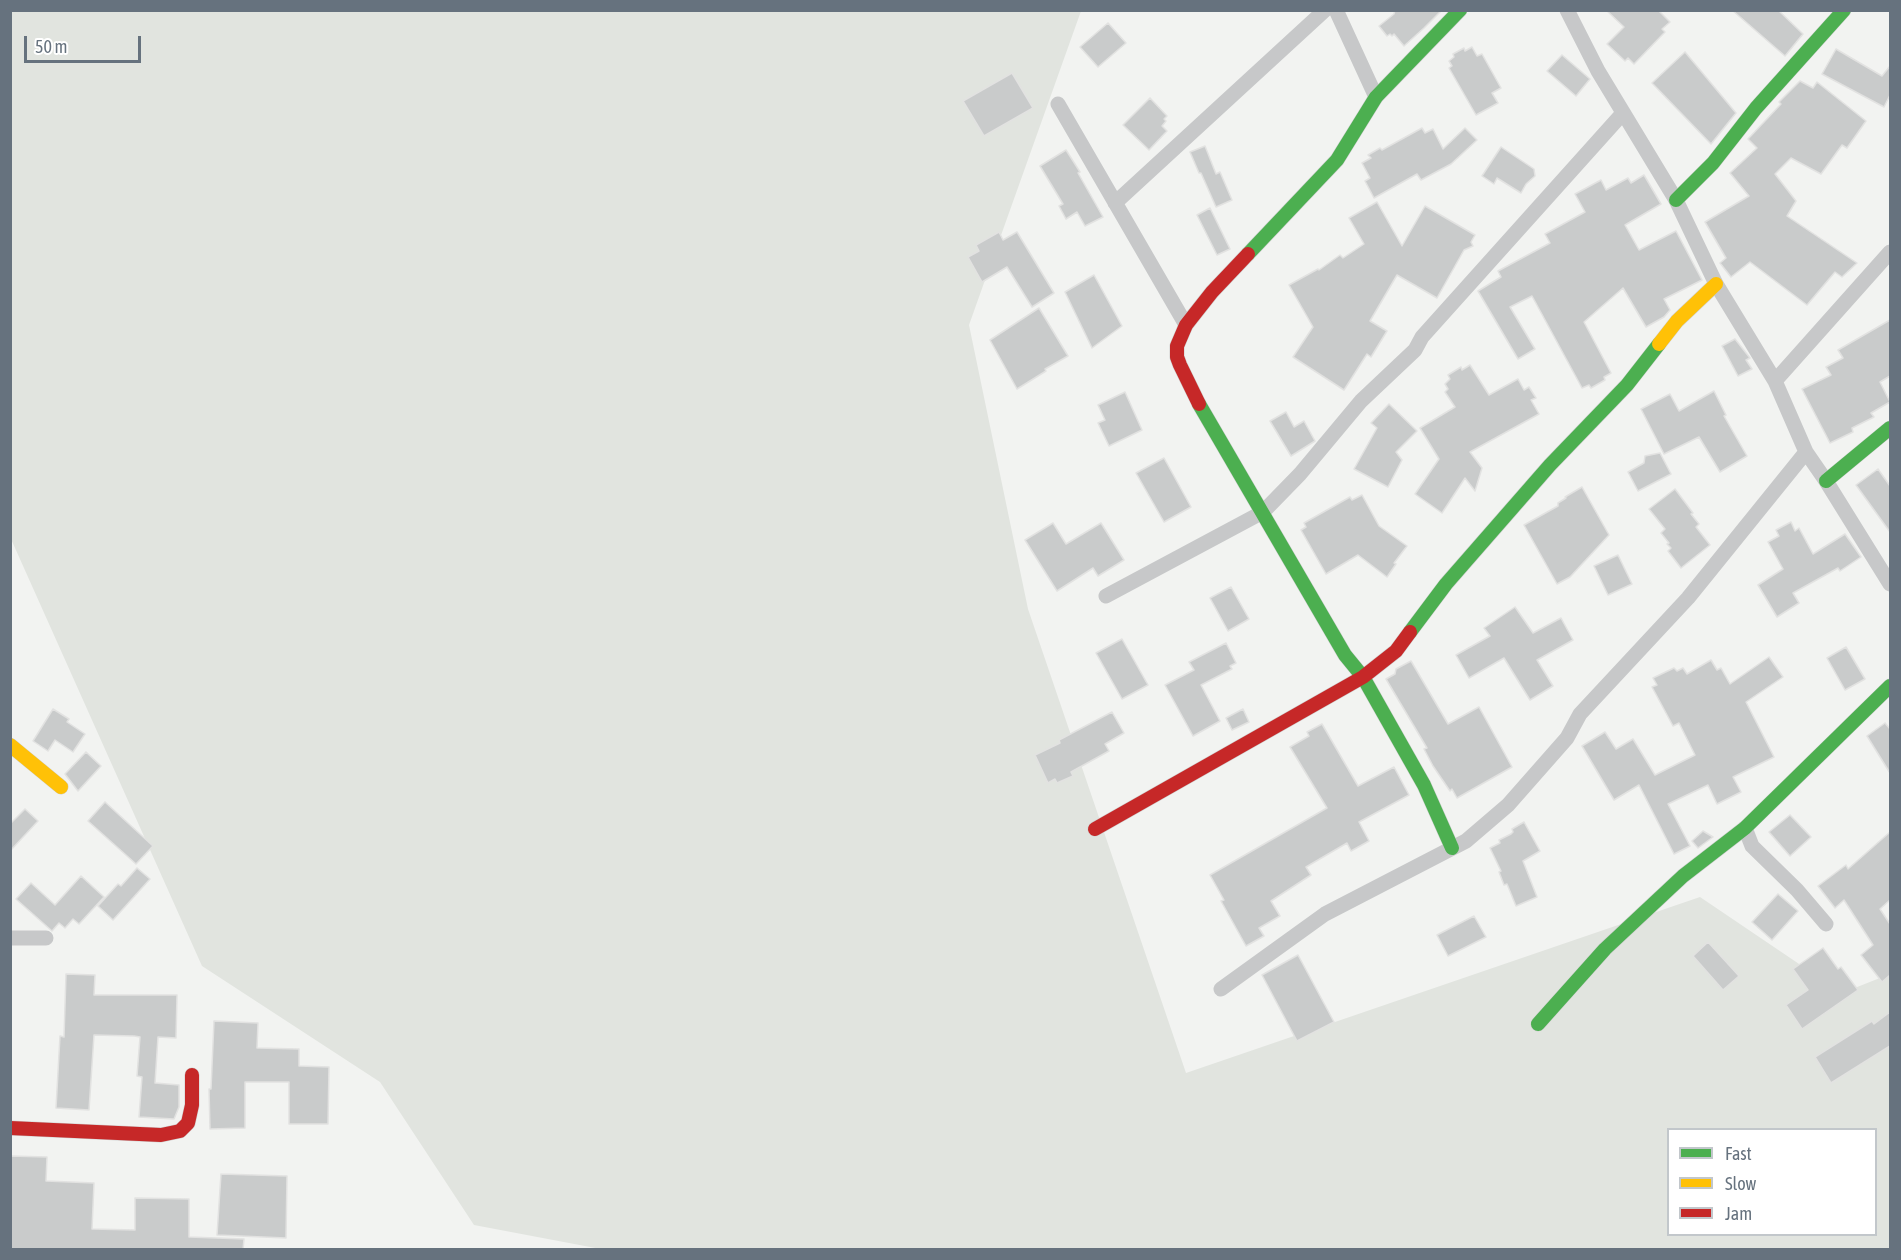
<!DOCTYPE html>
<style>
body{margin:0}
#map{position:relative;width:1901px;height:1260px;overflow:hidden;background:#f2f3f1;font-family:"Asap Condensed",sans-serif}
canvas{display:block}
.frame{position:absolute;inset:0;border:12px solid #66727e;pointer-events:none}
.legend{position:absolute;left:1667px;top:1128px;width:210px;height:108px;box-sizing:border-box;background:#fff;border:2px solid #c2c7cb;margin:0;padding:8px 10px;list-style:none;font-size:18px;color:#66727e}
.legend li{display:flex;align-items:center;gap:12px;height:30px}
.legend b{width:30px;border:2px solid #c2c7cb}
.scale{position:absolute;left:24px;top:36px;width:117px;height:27px;box-sizing:border-box;border:3px solid #66727e;border-top:0;padding-left:8px;font-size:18px;line-height:21px;white-space:nowrap;color:#66727e;-webkit-text-stroke:4px #fff;paint-order:stroke}
</style>
<div id="map">
<canvas width="1901" height="1260"></canvas>
<div class="frame"></div>
<ul class="legend">
<li><b style="height:8px;background:#4caf50"></b>Fast</li>
<li><b style="height:8px;background:#ffc107"></b>Slow</li>
<li><b style="height:8px;background:#c62828"></b>Jam</li>
</ul>
<div class="scale">50 m</div>
</div>
<script>
const c = document.querySelector('canvas').getContext('2d');
c.lineJoin = 'round';
function paint(path, color) { c.fillStyle = color; c.fill(path, 'evenodd'); }
const shape = rows => new Path2D(rows.map(r => 'M' + r).join(''));
function trace(path, color, width, dash) { c.strokeStyle = color; c.lineWidth = width; c.lineCap = dash ? 'butt' : 'round'; c.setLineDash(dash || []); c.stroke(path); }
paint(shape([
 [10,11,1081,11,969,325,1028,609,1186,1073,1700,897,1842,993,1890,974,1890,1249,606,1250,474,1225,380,1082,202,966,11,539],
 [1668,1130,1876,1130,1876,1234,1668,1234]
]), '#e1e4df');
const building = shape([
 [1395,10,1442,10,1424,28,1404,46,1394,34,1392,36,1390,34,1387,36,1379,26,1394,14,1395,10],
 [1606,10,1658,10,1670,22,1662,29,1665,32,1634,64,1628,58,1625,61,1607,44,1624,27,1606,10],
 [1732,10,1778,10,1803,34,1785,56,1732,10],
 [1108,23,1126,43,1098,67,1080,47,1108,23],
 [1472,47,1477,56,1482,54,1501,88,1492,93,1498,103,1476,115,1449,68,1452,66,1449,61,1454,57,1453,54,1464,48,1465,51,1472,47],
 [1836,49,1882,76,1890,66,1890,95,1884,107,1822,74,1836,49],
 [1685,52,1736,113,1711,144,1652,83,1685,52],
 [1562,55,1590,79,1576,96,1547,71,1562,55],
 [1012,73,1033,108,984,136,963,101,1012,73],
 [1800,81,1813,88,1817,82,1866,121,1847,148,1842,145,1821,174,1791,158,1775,174,1796,201,1787,216,1857,263,1842,277,1835,272,1807,305,1750,262,1731,277,1720,263,1726,258,1705,222,1749,196,1730,173,1757,148,1748,139,1781,104,1779,102,1800,81],
 [1150,98,1167,116,1164,119,1166,121,1162,126,1167,131,1149,150,1123,125,1150,98],
 [1422,128,1425,133,1433,129,1443,149,1465,128,1477,140,1451,164,1421,180,1417,174,1374,198,1365,181,1370,178,1362,163,1371,158,1368,155,1380,148,1382,150,1422,128],
 [1205,146,1216,174,1220,172,1232,200,1216,207,1201,173,1199,173,1190,152,1205,146],
 [1501,147,1534,169,1535,176,1526,184,1521,193,1497,178,1494,184,1482,176,1501,147],
 [1066,150,1080,172,1078,173,1103,217,1085,226,1077,212,1066,219,1059,206,1063,204,1040,166,1066,150],
 [1644,175,1661,204,1625,225,1639,250,1676,231,1702,280,1664,299,1670,310,1664,317,1646,327,1623,288,1584,322,1611,373,1604,377,1605,380,1591,388,1589,385,1582,388,1532,296,1510,307,1535,349,1518,359,1478,291,1501,277,1498,271,1550,243,1545,234,1585,212,1575,194,1601,180,1606,190,1628,178,1631,183,1644,175],
 [1377,202,1402,246,1425,206,1475,235,1471,242,1473,246,1464,250,1437,298,1397,275,1370,321,1387,331,1371,357,1367,354,1344,390,1293,357,1313,327,1289,285,1318,269,1319,270,1340,255,1343,258,1364,244,1349,218,1377,202],
 [1210,208,1230,249,1217,255,1197,215,1210,208],
 [999,232,1003,240,1017,232,1054,293,1032,307,1007,267,982,282,968,257,979,251,976,245,999,232],
 [1094,275,1122,326,1092,348,1065,292,1094,275],
 [1039,308,1068,356,1045,369,1046,371,1017,389,990,340,1039,308],
 [1890,320,1890,376,1880,382,1890,402,1871,413,1874,417,1852,428,1853,432,1830,443,1802,389,1831,375,1826,367,1843,358,1838,350,1890,320],
 [1735,339,1750,358,1746,360,1752,369,1738,376,1722,346,1735,339],
 [1470,365,1489,395,1518,379,1524,390,1529,387,1536,398,1531,400,1539,414,1470,452,1482,468,1475,491,1465,478,1442,513,1415,494,1439,459,1420,428,1455,407,1445,392,1448,389,1445,384,1450,379,1448,375,1461,367,1462,370,1470,365],
 [1714,391,1726,415,1724,416,1747,456,1720,472,1699,437,1664,454,1641,409,1670,394,1679,411,1714,391],
 [1125,392,1142,430,1109,446,1098,423,1105,420,1098,405,1125,392],
 [1389,404,1417,431,1396,452,1402,460,1388,487,1354,469,1377,428,1371,423,1389,404],
 [1286,412,1294,427,1304,421,1315,441,1291,456,1270,421,1286,412],
 [1660,453,1671,474,1638,491,1628,472,1644,463,1645,456,1660,453],
 [1164,458,1191,507,1164,522,1136,473,1164,458],
 [1878,469,1890,486,1890,532,1856,485,1878,469],
 [1582,487,1609,535,1570,577,1557,584,1524,525,1558,506,1558,503,1566,498,1565,497,1582,487],
 [1675,489,1693,513,1691,514,1699,524,1696,527,1710,545,1681,568,1668,551,1671,548,1667,544,1669,543,1661,533,1665,529,1649,509,1675,489],
 [1362,495,1379,526,1407,546,1394,563,1396,564,1387,577,1358,555,1326,574,1301,530,1306,527,1304,523,1350,497,1352,500,1362,495],
 [1791,522,1795,531,1799,528,1813,554,1845,534,1861,557,1840,571,1838,568,1793,593,1799,603,1777,617,1758,585,1783,569,1768,542,1779,536,1776,530,1791,522],
 [1053,523,1066,544,1101,523,1124,560,1098,576,1093,568,1057,591,1025,540,1053,523],
 [1618,555,1632,584,1608,595,1594,566,1618,555],
 [1231,587,1249,619,1228,631,1210,598,1231,587],
 [1515,607,1533,633,1561,618,1573,640,1537,660,1553,686,1530,700,1504,658,1469,678,1456,655,1490,636,1484,628,1515,607],
 [1122,639,1148,685,1122,699,1096,653,1122,639],
 [1226,643,1236,663,1230,666,1232,669,1201,685,1220,721,1193,736,1165,685,1194,670,1189,662,1226,643],
 [1846,647,1865,679,1845,690,1827,658,1846,647],
 [1769,657,1783,677,1746,702,1774,757,1733,777,1741,792,1717,804,1708,785,1668,804,1690,846,1674,854,1639,785,1614,800,1582,746,1605,732,1616,749,1633,739,1655,775,1695,755,1679,723,1673,726,1652,687,1657,685,1653,678,1674,668,1677,671,1683,668,1687,674,1711,660,1717,670,1721,668,1730,684,1769,657],
 [1411,661,1448,724,1479,707,1512,767,1457,798,1452,789,1450,791,1433,766,1424,749,1427,748,1386,679,1395,674,1396,669,1411,661],
 [53,709,69,719,67,722,85,734,73,752,55,740,48,751,33,741,53,709],
 [1243,709,1249,722,1232,730,1226,718,1243,709],
 [1112,712,1124,733,1105,744,1109,751,1071,772,1073,776,1057,783,1055,779,1048,783,1035,755,1060,743,1059,740,1112,712],
 [1885,723,1890,729,1890,773,1867,736,1885,723],
 [1322,724,1358,786,1394,767,1409,795,1359,822,1369,841,1351,851,1347,843,1306,867,1311,875,1271,901,1280,916,1259,928,1264,936,1246,946,1221,901,1224,900,1210,875,1327,808,1290,747,1309,736,1307,732,1322,724],
 [86,752,101,766,78,791,65,774,86,752],
 [105,802,153,846,136,864,88,821,105,802],
 [25,809,38,821,10,851,10,824,25,809],
 [1790,815,1811,837,1790,856,1769,832,1790,815],
 [1524,822,1540,851,1523,861,1537,897,1516,906,1507,884,1504,885,1499,872,1501,871,1490,848,1500,843,1499,840,1511,834,1513,832,1512,829,1524,822],
 [1703,831,1713,837,1698,848,1692,841,1703,831],
 [1890,832,1890,900,1880,909,1890,924,1890,975,1882,982,1861,955,1873,945,1844,900,1835,908,1818,886,1846,865,1848,869,1890,832],
 [137,868,150,879,113,920,98,906,118,884,121,886,137,868],
 [81,876,104,897,79,924,73,919,65,928,59,923,52,931,16,899,31,883,55,905,81,876],
 [1778,894,1798,911,1772,940,1752,922,1778,894],
 [1474,916,1486,937,1448,956,1437,935,1474,916],
 [1708,942,1739,976,1723,990,1693,956,1708,942],
 [1823,948,1838,969,1841,967,1858,990,1802,1029,1786,1005,1808,990,1793,969,1823,948],
 [1298,955,1334,1022,1297,1041,1262,975,1298,955],
 [66,974,95,975,94,995,177,995,176,1038,158,1037,155,1083,179,1085,179,1107,174,1119,139,1117,142,1077,137,1076,140,1037,134,1036,94,1035,89,1110,56,1108,60,1036,64,1037,66,974],
 [1890,1012,1890,1046,1831,1083,1815,1057,1872,1021,1874,1024,1890,1012],
 [214,1021,258,1023,257,1048,299,1049,299,1066,329,1067,328,1124,289,1124,289,1082,245,1082,245,1128,210,1129,209,1089,211,1089,214,1021],
 [10,1156,47,1157,46,1181,94,1183,92,1229,135,1230,135,1198,189,1199,189,1237,244,1239,243,1250,10,1250,10,1156],
 [221,1174,287,1176,286,1238,217,1235,221,1174]
]);
paint(building, '#c9cbcb');
trace(building, '#e2e2e1', 1.5);
const fast = shape([
 [1676,200,1713,163,1756,108,1844,10],
 [1248,254,1337,160,1376,97,1460,10],
 [1199,404,1345,655,1363,677,1424,785,1452,848],
 [1826,481,1890,428],
 [1410,632,1446,584,1550,465,1627,385,1659,344],
 [1538,1024,1605,949,1683,876,1745,828,1890,686]
]);
const slow = shape([
 [1659,344,1677,321,1716,284],
 [10,745,61,787]
]);
const jam = shape([
 [1199,404,1180,365,1177,357,1177,346,1186,325,1212,292,1248,254],
 [1095,829,1363,677,1396,651,1410,632],
 [10,1128,161,1135,180,1131,188,1123,192,1105,192,1075]
]);
trace(fast, '#cfd0d0', 15);
trace(slow, '#cfd0d0', 15);
trace(jam, '#cfd0d0', 15);
trace(shape([
 [1336,10,1376,97],
 [1567,10,1598,71,1676,200,1716,284,1775,381,1806,452,1826,481,1890,584],
 [1058,104,1186,325],
 [1115,203,1325,10],
 [1775,381,1890,252],
 [1106,596,1263,512,1300,474,1361,401,1415,350,1422,337,1623,113],
 [1745,828,1752,846,1797,890,1826,924],
 [10,938,46,938],
 [1221,989,1325,914,1466,841,1508,805,1567,738,1580,714,1688,598,1806,452]
]), '#c7c8c9', 15);
trace(fast, '#4caf50', 14);
trace(slow, '#ffc107', 14);
trace(jam, '#c62828', 14);
</script>
